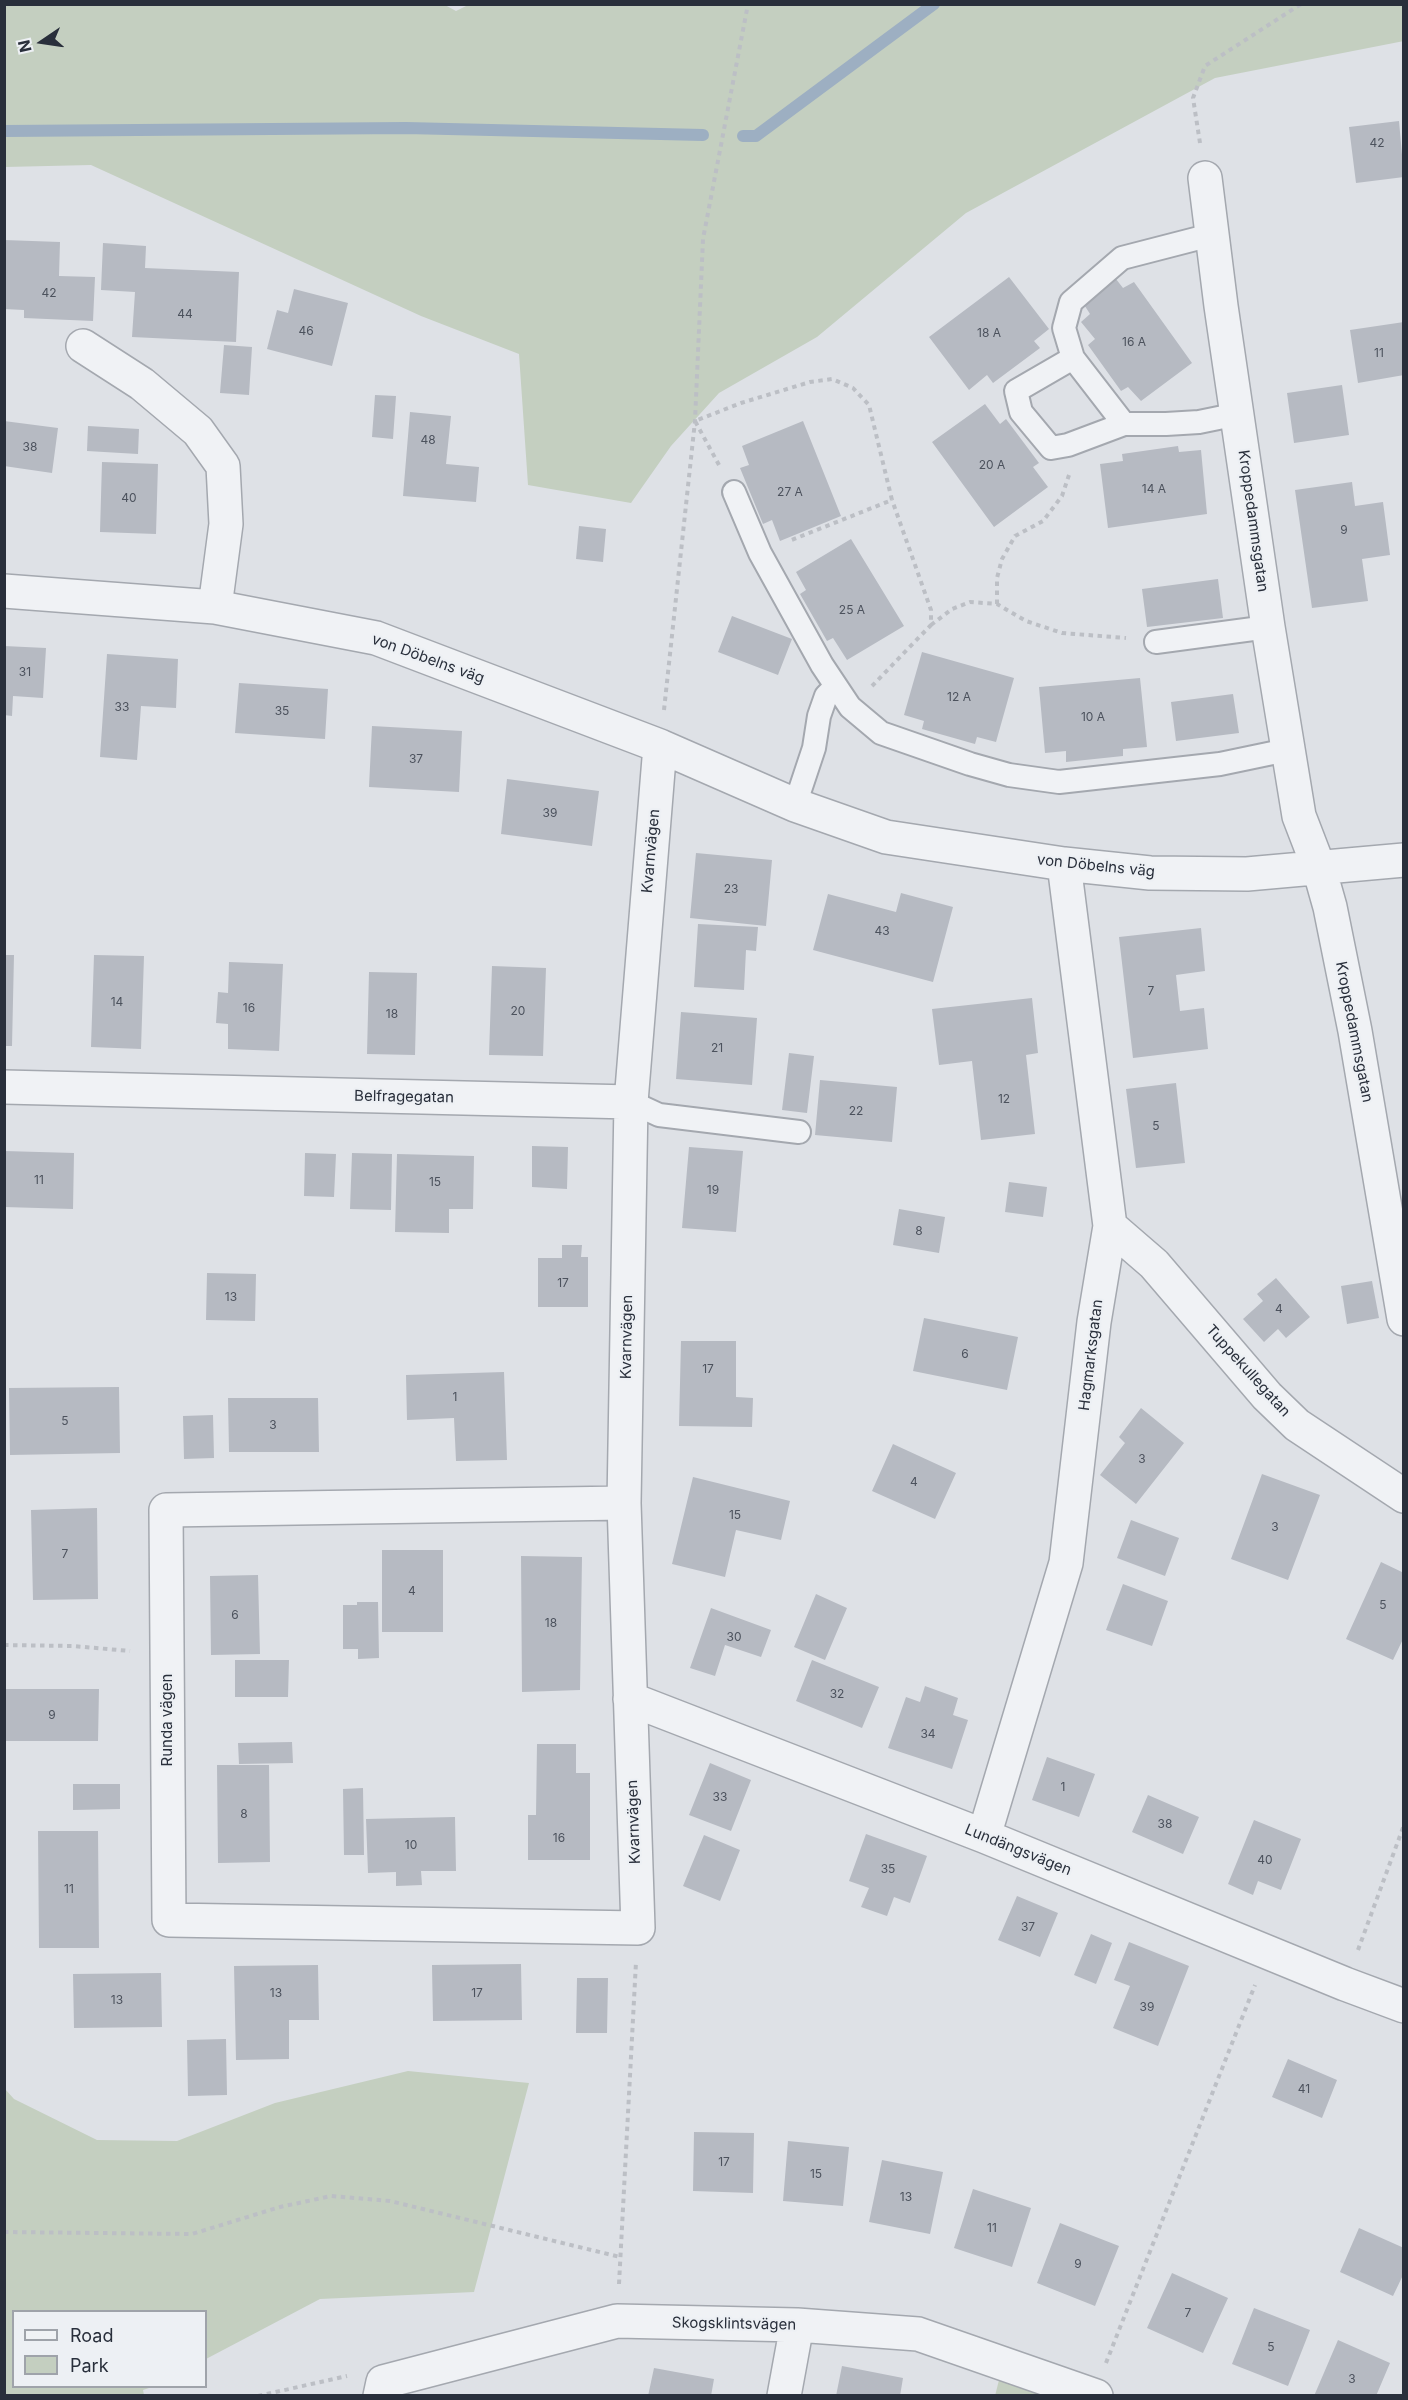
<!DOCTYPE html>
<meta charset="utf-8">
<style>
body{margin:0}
#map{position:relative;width:1408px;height:2400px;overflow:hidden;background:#dee1e6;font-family:Inter,sans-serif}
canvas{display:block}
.frame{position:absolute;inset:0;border:6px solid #292f3b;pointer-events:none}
.legend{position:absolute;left:12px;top:2310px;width:195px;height:78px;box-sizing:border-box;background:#edf0f4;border:2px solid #9fa3aa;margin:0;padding:8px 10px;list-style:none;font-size:18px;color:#292f3b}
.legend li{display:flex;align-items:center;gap:12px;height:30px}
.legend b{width:30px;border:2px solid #9fa3aa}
.north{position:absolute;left:12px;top:12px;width:60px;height:60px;-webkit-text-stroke:4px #edf0f4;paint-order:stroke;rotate:257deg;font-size:16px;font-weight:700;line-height:24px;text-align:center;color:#292f3b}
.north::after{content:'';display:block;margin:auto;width:21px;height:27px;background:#292f3b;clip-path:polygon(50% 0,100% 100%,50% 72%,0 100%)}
</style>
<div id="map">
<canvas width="1408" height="2400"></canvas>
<div class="frame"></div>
<ul class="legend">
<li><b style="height:8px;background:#f0f2f5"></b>Road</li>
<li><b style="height:16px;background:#c4cfc0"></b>Park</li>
</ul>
<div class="north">N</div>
</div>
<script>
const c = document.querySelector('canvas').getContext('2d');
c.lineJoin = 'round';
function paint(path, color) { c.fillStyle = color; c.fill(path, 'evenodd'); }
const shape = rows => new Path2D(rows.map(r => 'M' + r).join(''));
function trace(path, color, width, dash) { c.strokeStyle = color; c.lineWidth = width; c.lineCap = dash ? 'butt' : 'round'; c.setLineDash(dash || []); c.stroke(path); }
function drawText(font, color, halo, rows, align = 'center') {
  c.font = font + ' Inter,sans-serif'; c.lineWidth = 4.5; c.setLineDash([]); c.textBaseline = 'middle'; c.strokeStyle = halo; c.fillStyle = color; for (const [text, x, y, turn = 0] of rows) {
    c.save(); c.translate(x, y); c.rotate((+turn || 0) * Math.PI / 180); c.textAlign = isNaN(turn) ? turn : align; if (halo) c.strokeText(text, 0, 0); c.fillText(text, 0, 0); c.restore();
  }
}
paint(shape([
 [445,5,456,11,470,4,1403,4,1404,41,1215,78,966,213,817,337,719,393,671,446,631,503,528,485,519,354,421,316,91,165,5,167,5,5],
 [408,2071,529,2083,474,2292,320,2299,206,2359,206,2312,14,2312,14,2386,152,2387,143,2390,144,2395,5,2395,5,2089,14,2099,97,2140,177,2141,275,2103],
 [999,2380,1047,2396,995,2396]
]), '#c4cfc0');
trace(shape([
 [4,131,406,128,703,135],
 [743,136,756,136,934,4]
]), '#9dafc2', 12);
paint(shape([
 [1399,121,1404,177,1356,183,1349,127],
 [4,240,60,242,59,276,95,277,93,321,24,318,24,310,4,309],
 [103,243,146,246,145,268,239,272,236,342,132,337,135,292,101,290],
 [1009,277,1049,329,1034,341,1040,348,993,383,987,375,969,390,929,337],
 [1116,279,1123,288,1134,282,1192,363,1141,401,1128,387,1121,391,1088,345,1095,339,1081,322,1090,314,1083,303],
 [294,289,348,303,332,366,267,349,277,310,288,313],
 [1404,322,1404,375,1358,383,1350,330],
 [224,345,252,347,249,395,220,393],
 [1342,385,1349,435,1294,443,1287,393],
 [375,395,396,396,393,439,372,437],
 [985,404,1000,424,1006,419,1039,463,1033,467,1048,487,994,527,932,442],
 [410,412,451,416,446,464,479,467,476,502,403,496],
 [4,421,58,428,52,473,4,466],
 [803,421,841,516,780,541,772,520,763,524,740,468,749,465,742,446],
 [88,426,139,429,138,454,87,451],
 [1178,446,1179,452,1201,450,1207,514,1108,528,1100,464,1123,461,1122,454],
 [102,462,158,464,156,534,100,532],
 [1352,482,1355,506,1383,502,1390,555,1362,559,1368,601,1312,608,1295,490],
 [579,526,606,529,603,562,576,559],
 [851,539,904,626,847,660,833,638,827,641,800,594,806,590,796,572],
 [1218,579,1223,618,1147,627,1142,589],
 [732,616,792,639,778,675,718,652],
 [4,646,46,648,43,698,13,696,12,716,4,715],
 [922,652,1014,678,996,742,977,737,975,744,922,729,924,721,904,715],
 [107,654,178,659,176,708,141,706,137,760,100,757],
 [1140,678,1147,747,1123,749,1123,756,1066,762,1066,751,1045,753,1039,687],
 [239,683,328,689,325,739,235,733],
 [1233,694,1239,733,1176,741,1171,702],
 [372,726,462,731,459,792,369,787],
 [507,779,599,791,592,846,501,834],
 [696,853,772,860,766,926,690,918],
 [901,893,953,907,933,982,813,950,828,894,896,912],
 [698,924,758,927,756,951,746,950,744,990,694,987],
 [1201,928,1205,971,1176,975,1180,1011,1204,1008,1208,1049,1133,1058,1119,937],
 [4,955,14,955,12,1046,4,1046],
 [94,955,144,956,141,1049,91,1047],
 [229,962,283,964,279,1051,228,1049,228,1024,216,1023,218,992,228,993],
 [492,966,546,968,543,1056,489,1055],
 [369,972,417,973,415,1055,367,1054],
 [1032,998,1038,1053,1026,1055,1035,1134,981,1140,972,1061,939,1065,932,1009],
 [681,1012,757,1018,752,1085,676,1079],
 [789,1053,814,1056,807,1113,782,1110],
 [820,1080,897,1087,892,1142,815,1135],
 [1176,1083,1185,1163,1136,1168,1126,1089],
 [532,1146,568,1147,567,1189,532,1187],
 [689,1147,743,1151,736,1232,682,1228],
 [4,1151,74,1153,73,1209,4,1207],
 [305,1153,336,1154,334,1197,304,1196],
 [352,1153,392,1154,391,1210,350,1209],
 [397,1154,474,1156,473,1209,449,1209,449,1233,395,1232],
 [1009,1182,1047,1187,1043,1217,1005,1212],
 [899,1209,945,1217,939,1253,893,1245],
 [562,1245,582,1245,581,1257,588,1257,588,1307,538,1307,538,1258,562,1258],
 [207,1273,256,1274,255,1321,206,1320],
 [1276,1278,1310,1317,1286,1338,1278,1329,1264,1342,1243,1319,1263,1301,1257,1294],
 [1372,1281,1379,1318,1347,1324,1341,1286],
 [924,1318,1018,1337,1007,1390,913,1371],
 [681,1341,736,1341,736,1397,753,1398,752,1427,679,1426],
 [504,1372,507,1460,456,1461,454,1418,407,1420,406,1375],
 [119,1387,120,1453,10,1455,9,1388],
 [228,1398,318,1398,319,1452,229,1452],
 [1141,1408,1184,1443,1136,1504,1100,1475,1125,1443,1119,1437],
 [213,1415,214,1458,184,1459,183,1416],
 [893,1444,956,1473,935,1519,872,1491],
 [1262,1474,1320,1495,1288,1580,1231,1559],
 [693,1477,790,1501,781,1540,736,1530,725,1577,672,1564],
 [97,1508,98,1599,33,1600,31,1510],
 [1131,1520,1179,1538,1165,1576,1117,1558],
 [382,1550,443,1550,443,1632,382,1632],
 [521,1556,582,1557,580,1690,522,1692],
 [1381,1562,1404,1573,1404,1637,1393,1660,1346,1639],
 [258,1575,260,1654,211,1655,210,1576],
 [1123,1584,1168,1601,1152,1646,1106,1630],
 [816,1594,847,1608,825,1660,794,1647],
 [357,1602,378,1602,379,1658,358,1659,358,1649,343,1649,343,1605,357,1605],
 [711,1608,771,1630,761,1657,725,1645,715,1676,690,1668],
 [235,1660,289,1660,288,1697,235,1697],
 [812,1660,879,1687,862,1728,796,1701],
 [925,1686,958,1698,953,1715,968,1720,952,1769,888,1748,906,1697,920,1702],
 [6,1689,99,1689,98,1741,6,1741],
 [292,1742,293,1763,239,1764,238,1743],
 [537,1744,576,1744,576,1773,590,1773,590,1860,528,1860,528,1815,536,1815],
 [1047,1757,1095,1774,1079,1817,1032,1800],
 [710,1763,751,1780,731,1831,689,1815],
 [217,1765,269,1765,270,1862,218,1863],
 [73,1784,120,1784,120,1809,73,1810],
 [363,1788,364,1855,344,1855,343,1789],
 [1148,1795,1199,1817,1183,1854,1132,1832],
 [455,1817,456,1871,421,1871,422,1885,396,1886,396,1872,368,1873,366,1819],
 [1254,1820,1301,1839,1281,1890,1258,1881,1253,1895,1228,1884],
 [38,1831,98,1831,99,1948,39,1948],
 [866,1834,927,1856,910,1903,894,1897,887,1916,861,1907,869,1888,849,1881],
 [704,1835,740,1850,720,1901,683,1886],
 [1017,1896,1058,1913,1040,1957,998,1940],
 [1091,1934,1112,1943,1096,1984,1074,1975],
 [1129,1942,1189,1966,1158,2046,1113,2028,1130,1986,1114,1980],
 [521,1964,522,2020,433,2021,432,1965],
 [318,1965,319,2020,289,2020,289,2059,236,2060,234,1966],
 [161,1973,162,2027,74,2028,73,1974],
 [577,1978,608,1978,607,2033,576,2033],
 [226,2039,227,2095,188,2096,187,2040],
 [1288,2059,1337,2080,1322,2118,1272,2097],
 [694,2132,754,2133,753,2193,693,2191],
 [788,2141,849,2147,843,2206,783,2201],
 [882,2160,943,2172,930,2234,869,2222],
 [973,2189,1031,2208,1012,2267,954,2248],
 [1060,2223,1119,2246,1095,2306,1037,2283],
 [1359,2228,1404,2248,1404,2273,1393,2296,1340,2272],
 [1172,2273,1228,2298,1203,2353,1147,2328],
 [1254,2308,1310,2330,1288,2386,1232,2364],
 [1338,2340,1390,2363,1376,2396,1314,2396],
 [842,2366,903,2378,900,2396,836,2396],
 [654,2368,714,2379,711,2396,648,2396]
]), '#b6bac2');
const lane = shape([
 [1211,235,1122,258,1071,302,1064,328,1073,358,1124,424,1166,424,1199,422,1238,414],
 [1073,358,1016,391,1021,412,1051,448,1068,445,1124,424],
 [734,492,760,553,822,665,850,707,881,733,970,764,1009,775,1059,782,1220,764,1287,750],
 [1156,642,1268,627],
 [795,805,814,748,819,716,826,696,836,686],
 [631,1102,659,1115,799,1132]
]);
const street = shape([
 [1205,178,1221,306,1268,627,1299,816,1319,868,1330,907,1355,1031,1404,1319],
 [83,346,142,384,198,431,223,466,226,524,215,607],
 [4,591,215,607,376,638,660,746,795,805,886,837,1064,864,1150,873,1247,874,1404,860],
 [4,1087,631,1102],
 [1110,1226,1154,1264,1267,1396,1297,1425,1404,1496],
 [624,1503,166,1510,169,1920,638,1928,624,1503,631,1102,660,746],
 [630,1699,984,1836,1345,1984,1404,2006],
 [984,1836,1066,1563,1094,1322,1110,1226,1064,864],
 [380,2396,383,2382,617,2321,797,2325,918,2334,1096,2396],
 [784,2396,797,2325]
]);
trace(lane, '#a4a8af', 26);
trace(street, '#a4a8af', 36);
trace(shape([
 [1200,143,1193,98,1205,66,1301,4],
 [719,465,695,421,741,403,810,382,832,379,853,388,869,405,892,500,789,541],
 [997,604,997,578,1002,559,1015,536,1043,521,1062,496,1069,475],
 [931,625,952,609,970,602,997,604,1026,621,1062,633,1126,638],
 [872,686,931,625,931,610,892,500],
 [664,710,695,421,703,239,748,4],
 [4,1645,73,1646,130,1651],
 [1358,1950,1404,1825],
 [4,2232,192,2234,280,2207,331,2196,390,2201,620,2257],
 [619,2284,636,1962],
 [1106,2363,1255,1985],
 [258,2396,347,2376]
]), '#bcbfc5', 4, [4.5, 4.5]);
trace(lane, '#f0f2f5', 22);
trace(street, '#f0f2f5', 33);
drawText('12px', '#4c525d', null, [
 ["42",1377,143],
 ["42",49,293],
 ["44",185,314],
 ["46",306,331],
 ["18 A",989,333],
 ["16 A",1134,342],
 ["11",1379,353],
 ["48",428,440],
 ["38",30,447],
 ["20 A",992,465],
 ["14 A",1154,489],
 ["27 A",790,492],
 ["40",129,498],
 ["9",1344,530],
 ["25 A",852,610],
 ["31",25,672],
 ["12 A",959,697],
 ["33",122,707],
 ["35",282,711],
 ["10 A",1093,717],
 ["37",416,759],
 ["39",550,813],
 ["23",731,889],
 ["43",882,931],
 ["7",1151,991],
 ["14",117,1002],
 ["16",249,1008],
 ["20",518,1011],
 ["18",392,1014],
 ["21",717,1048],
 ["12",1004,1099],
 ["22",856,1111],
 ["5",1156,1126],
 ["11",39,1180],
 ["15",435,1182],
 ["19",713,1190],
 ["8",919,1231],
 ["17",563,1283],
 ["13",231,1297],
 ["4",1279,1309],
 ["6",965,1354],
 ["17",708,1369],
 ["1",455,1397],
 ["5",65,1421],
 ["3",273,1425],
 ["3",1142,1459],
 ["4",914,1482],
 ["15",735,1515],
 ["3",1275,1527],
 ["7",65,1554],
 ["4",412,1591],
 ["5",1383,1605],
 ["6",235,1615],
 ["18",551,1623],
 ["30",734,1637],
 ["32",837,1694],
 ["9",52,1715],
 ["34",928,1734],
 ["1",1063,1787],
 ["33",720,1797],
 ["8",244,1814],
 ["38",1165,1824],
 ["16",559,1838],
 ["10",411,1845],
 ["40",1265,1860],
 ["35",888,1869],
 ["11",69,1889],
 ["37",1028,1927],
 ["13",276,1993],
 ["17",477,1993],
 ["13",117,2000],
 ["39",1147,2007],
 ["41",1304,2089],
 ["17",724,2162],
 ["15",816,2174],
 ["13",906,2197],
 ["11",992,2228],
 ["9",1078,2264],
 ["7",1188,2313],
 ["5",1271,2347],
 ["3",1352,2379]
]);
drawText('15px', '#292f3b', '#edf0f4', [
 ["Kroppedammsgatan",1253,521,82],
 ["von Döbelns väg",428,659,20],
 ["Kvarnvägen",651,851,-85],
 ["von Döbelns väg",1096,866,6],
 ["Kroppedammsgatan",1354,1032,79],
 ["Belfragegatan",404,1097,1],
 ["Kvarnvägen",627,1337,-89],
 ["Hagmarksgatan",1091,1355,-83],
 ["Tuppekullegatan",1248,1371,48],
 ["Runda vägen",167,1720,-90],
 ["Kvarnvägen",634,1822,-92],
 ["Lundängsvägen",1018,1850,22],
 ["Skogsklintsvägen",734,2324,1]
]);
</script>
